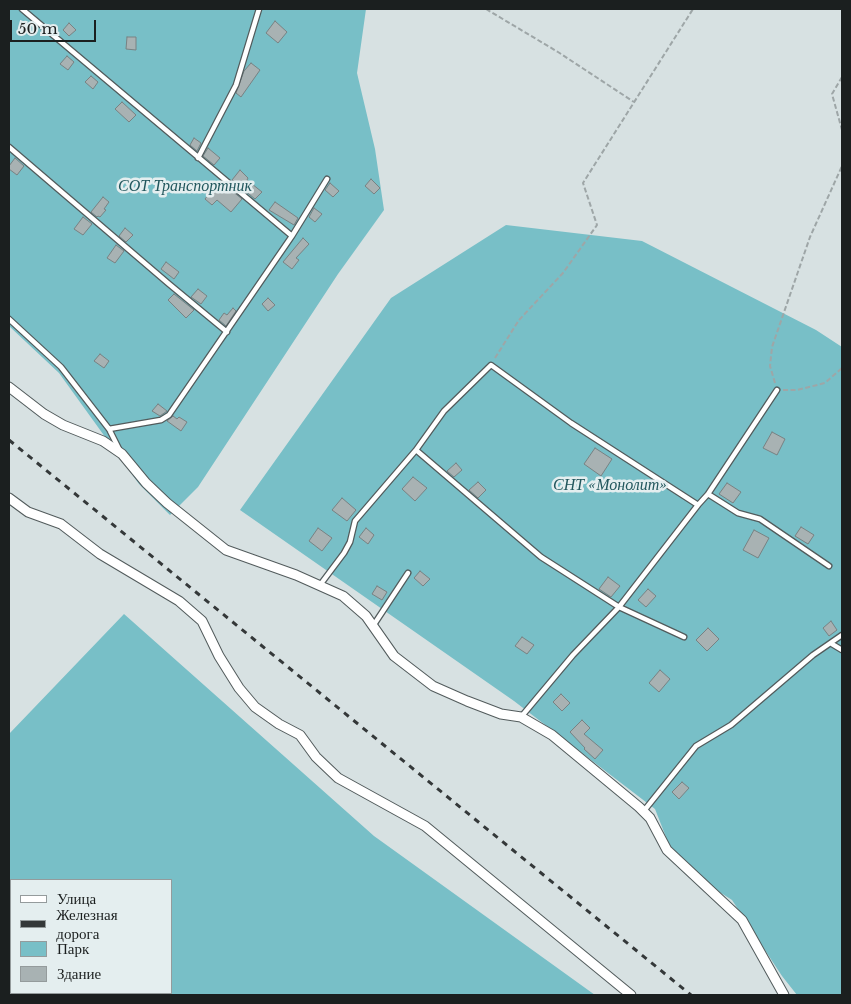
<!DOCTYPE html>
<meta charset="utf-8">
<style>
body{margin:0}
#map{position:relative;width:851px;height:1004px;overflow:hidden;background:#d7e1e2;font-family:"Libre Baskerville",serif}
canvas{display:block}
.frame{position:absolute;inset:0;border:10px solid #1b1f1f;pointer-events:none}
.legend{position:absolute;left:10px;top:879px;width:162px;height:115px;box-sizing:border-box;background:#e4eeef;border:1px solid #949b9c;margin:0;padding:6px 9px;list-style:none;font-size:15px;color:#1b1f1f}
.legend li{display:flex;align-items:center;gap:10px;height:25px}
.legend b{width:25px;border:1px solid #949b9c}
.scale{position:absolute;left:10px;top:20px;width:86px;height:22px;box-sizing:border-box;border:2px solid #1b1f1f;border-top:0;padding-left:6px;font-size:15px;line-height:18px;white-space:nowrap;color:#1b1f1f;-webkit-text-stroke:4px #e4eeef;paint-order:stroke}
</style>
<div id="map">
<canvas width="851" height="1004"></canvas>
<div class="frame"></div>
<ul class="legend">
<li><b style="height:6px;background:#fff"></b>Улица</li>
<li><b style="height:6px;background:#343839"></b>Железная дорога</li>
<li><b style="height:14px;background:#78bfc7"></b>Парк</li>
<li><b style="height:14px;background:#a8b2b3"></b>Здание</li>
</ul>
<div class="scale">50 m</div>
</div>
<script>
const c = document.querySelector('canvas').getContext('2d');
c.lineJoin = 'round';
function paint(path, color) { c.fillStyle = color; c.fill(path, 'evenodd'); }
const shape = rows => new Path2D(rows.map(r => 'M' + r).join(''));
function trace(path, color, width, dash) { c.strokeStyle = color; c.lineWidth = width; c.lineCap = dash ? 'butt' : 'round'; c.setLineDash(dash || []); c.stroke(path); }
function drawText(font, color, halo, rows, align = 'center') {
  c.font = font + ' "Libre Baskerville",serif'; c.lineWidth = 5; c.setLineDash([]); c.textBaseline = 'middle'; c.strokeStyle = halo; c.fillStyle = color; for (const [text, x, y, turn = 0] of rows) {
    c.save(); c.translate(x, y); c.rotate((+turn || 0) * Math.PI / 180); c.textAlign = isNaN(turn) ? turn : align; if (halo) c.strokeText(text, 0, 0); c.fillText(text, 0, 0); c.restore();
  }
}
paint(shape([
 [9,9,366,9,357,73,375,149,384,210,338,274,198,487,170,515,139,484,59,373,9,326],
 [506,225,642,241,816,330,842,347,842,995,797,995,782,976,732,900,677,865,655,809,514,701,240,510,391,298],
 [124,614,374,836,595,995,9,995,9,734],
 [11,880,171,880,171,993,11,993]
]), '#78bfc7');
const building = shape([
 [275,21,287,32,278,43,266,33,275,21],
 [69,23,76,30,69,36,63,30,69,23],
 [127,37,136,37,136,50,126,49,127,37],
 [67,56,74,62,68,70,60,64,67,56],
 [251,63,260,70,241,97,236,93,244,71,251,63],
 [91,76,98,82,93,89,85,82,91,76],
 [122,102,136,115,129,122,115,109,122,102],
 [194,138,201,143,197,151,190,145,194,138],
 [208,148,220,158,214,165,203,156,208,148],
 [15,158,24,166,17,175,9,169,9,166,15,158],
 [240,170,248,178,247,180,262,192,255,199,232,180,240,170],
 [371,179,380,188,374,194,365,186,371,179],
 [330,183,339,191,333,197,325,190,330,183],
 [217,184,224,190,226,186,242,199,231,212,217,200,212,205,205,199,217,184],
 [103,197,109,202,104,209,106,210,100,217,98,216,97,217,91,212,103,197],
 [275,202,298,218,294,225,269,210,275,202],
 [314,208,322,214,315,222,309,217,314,208],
 [83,217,92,224,83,235,74,229,83,217],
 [125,228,133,235,126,242,119,236,125,228],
 [303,238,309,244,296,258,299,260,292,269,283,262,303,238],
 [116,245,124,251,115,263,107,258,116,245],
 [166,262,179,272,174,279,161,269,166,262],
 [198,289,207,296,201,304,191,297,198,289],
 [174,294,194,310,186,318,168,300,174,294],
 [268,298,275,305,268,311,262,304,268,298],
 [233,308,236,311,226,326,219,320,224,313,227,315,233,308],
 [100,354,109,361,104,368,94,361,100,354],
 [158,404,167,411,160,416,152,411,158,404],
 [173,416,177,419,179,417,187,422,181,431,167,421,173,416],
 [772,432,785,439,777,455,763,448,772,432],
 [595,448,612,459,601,476,584,464,595,448],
 [456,463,462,470,454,477,447,471,456,463],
 [413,477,427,488,415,501,402,489,413,477],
 [478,482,486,490,478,498,469,490,478,482],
 [727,483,741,492,733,503,719,494,727,483],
 [342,498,356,510,347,521,332,510,342,498],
 [801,527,814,535,808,544,795,536,801,527],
 [318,528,332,538,322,551,309,541,318,528],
 [366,528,374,535,368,544,359,537,366,528],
 [754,530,769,538,758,558,743,550,754,530],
 [420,571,430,579,423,586,414,578,420,571],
 [608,577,620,586,611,597,599,589,608,577],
 [377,586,387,592,382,600,372,594,377,586],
 [648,589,656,596,646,607,638,600,648,589],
 [831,621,837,630,829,636,823,628,831,621],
 [708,628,719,639,707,651,696,640,708,628],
 [522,637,534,645,527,654,515,646,522,637],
 [660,670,670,679,659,692,649,683,660,670],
 [561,694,570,703,562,711,553,702,561,694],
 [582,720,590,728,584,734,603,750,595,759,584,749,585,748,570,732,582,720],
 [682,782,689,788,679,799,672,792,682,782]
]);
paint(building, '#a8b2b3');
trace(building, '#788283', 1);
const lane = shape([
 [22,9,292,236],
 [9,147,169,284,227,332],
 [198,158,236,85,259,9],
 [9,319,61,367,109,429,120,451],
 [109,429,161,420,169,415,292,236,327,179],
 [416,450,541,557,619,607,684,637],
 [708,494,738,513,760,519,829,566],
 [320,585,344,553,350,542,355,521,416,450,444,411,491,365,571,423,698,505],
 [373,626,408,573],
 [832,644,842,650],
 [521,717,573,655,619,607,698,505,708,494,777,390],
 [643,812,696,746,731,725,813,655,842,635]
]);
const street = shape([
 [9,387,44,414,63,425,103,441,122,454,146,483,167,503,226,550,296,575,343,596,366,616,394,656,433,686,467,701,501,714,521,717,552,735,639,807,650,818,667,850,742,920,784,995],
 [9,498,28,512,61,524,100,554,179,601,202,621,219,656,239,688,255,707,279,724,300,735,316,757,338,778,425,826,631,995]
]);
trace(lane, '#525b5c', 7);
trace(street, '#525b5c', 11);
trace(shape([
 [486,9,558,52,634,102],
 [842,77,832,94,842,130],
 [495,358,519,320,563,273,597,225,583,183,693,9],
 [775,383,770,366,772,347,810,237,842,166],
 [783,390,797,390,825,383,842,368]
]), '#9ea6a7', 2, [5, 2.5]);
trace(lane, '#fff', 4.5);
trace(street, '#fff', 9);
trace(shape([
 [9,440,691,995]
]), '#343839', 3, [6, 6]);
drawText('italic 16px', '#22575d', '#e4eeef', [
 ["СОТ Транспортник",185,186],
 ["СНТ «Монолит»",610,485]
]);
</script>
